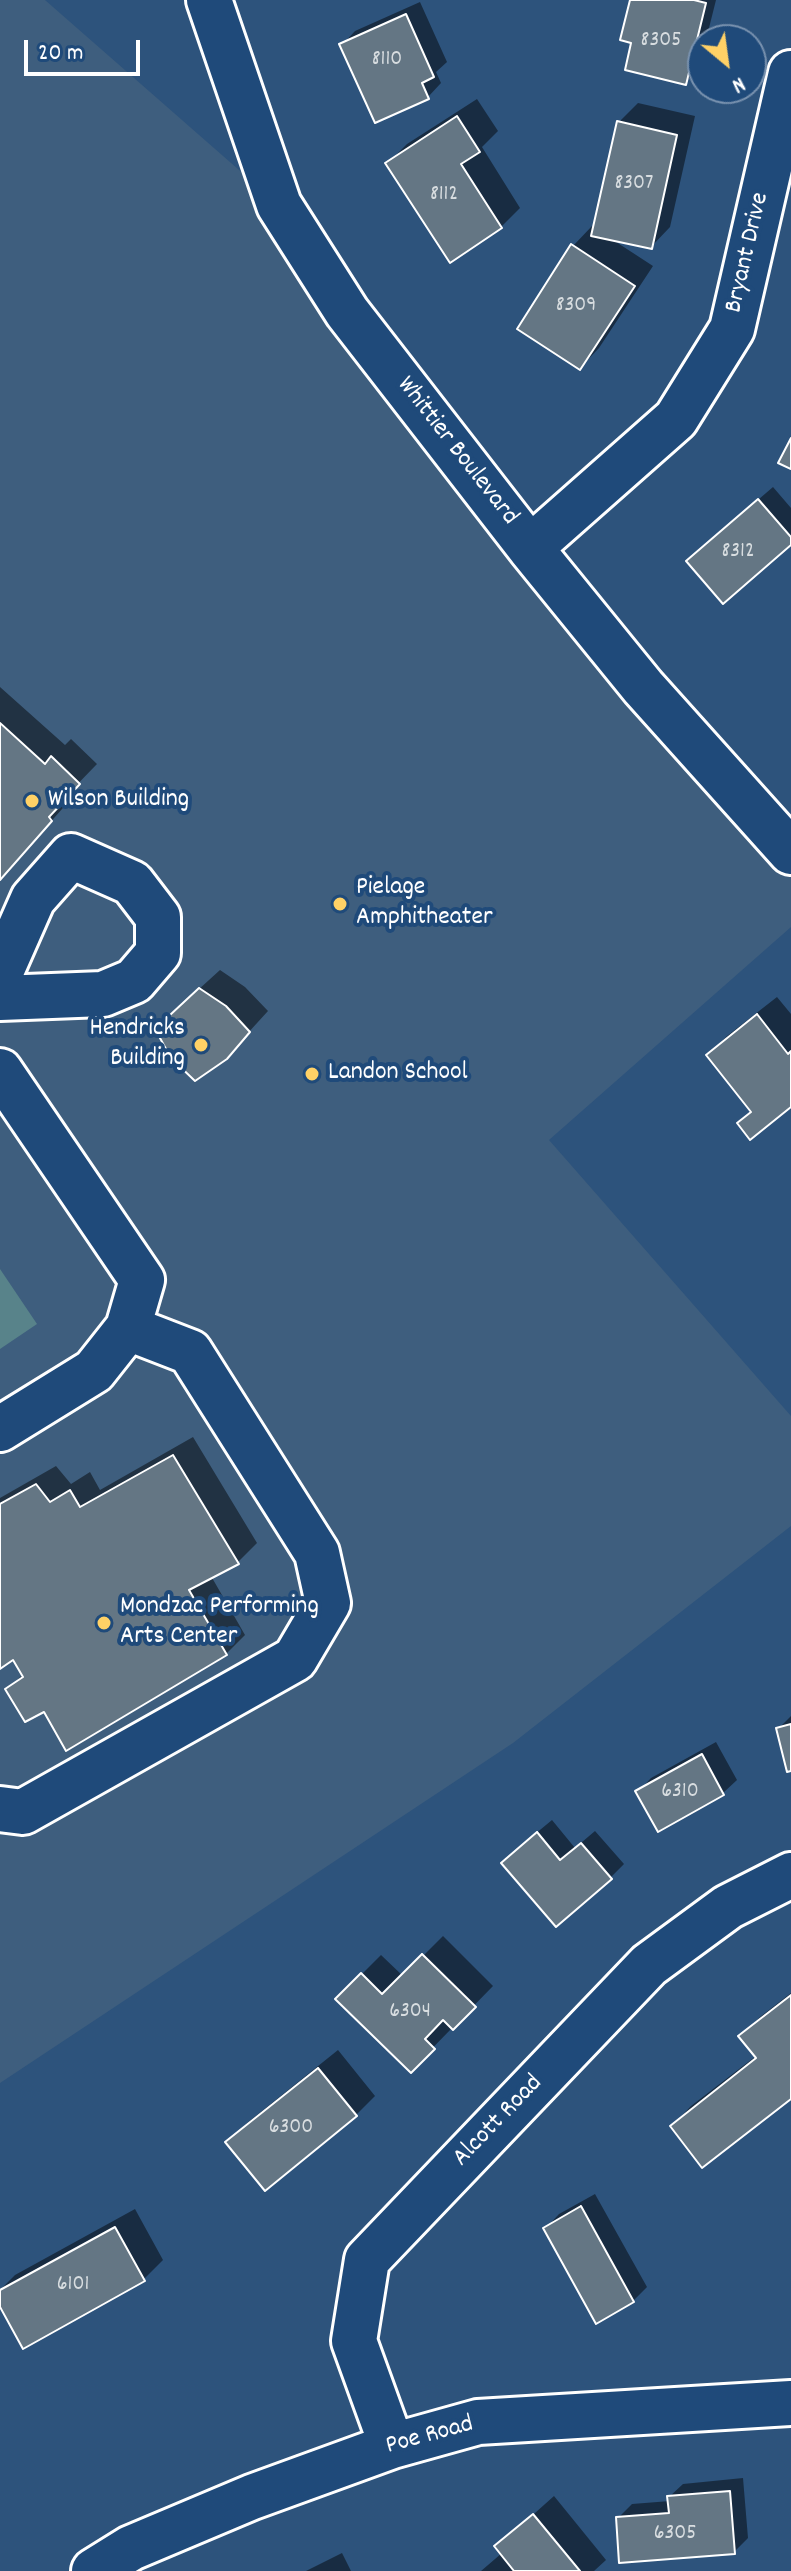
<!DOCTYPE html>
<style>
body{margin:0}
#map{position:relative;width:791px;height:2571px;overflow:hidden;background:#2d537c;font-family:Dekko,sans-serif}
canvas{display:block}
.north{position:absolute;left:687px;top:24px;width:80px;height:80px;box-sizing:border-box;background:#1f4a7a;border:2px solid #7992af;border-radius:50%;rotate:151deg;font-size:22px;font-weight:700;line-height:32px;text-align:center;color:#fff}
.north::after{content:'';display:block;margin:auto;width:28px;height:36px;background:#ffd166;clip-path:polygon(50% 0,100% 100%,50% 72%,0 100%)}
.scale{position:absolute;left:24px;top:40px;width:116px;height:36px;box-sizing:border-box;border:4px solid #fff;border-top:0;padding-left:10px;font-size:24px;line-height:28px;white-space:nowrap;color:#fff;-webkit-text-stroke:6px #1f4a7a;paint-order:stroke}
</style>
<div id="map">
<canvas width="791" height="2571"></canvas>
<div class="north">N</div>
<div class="scale">20 m</div>
</div>
<script>
const c = document.querySelector('canvas').getContext('2d');
c.lineJoin = 'round';
function paint(path, color) { c.fillStyle = color; c.fill(path, 'evenodd'); }
const shape = rows => new Path2D(rows.map(r => 'M' + r).join(''));
function trace(path, color, width, dash) { c.strokeStyle = color; c.lineWidth = width; c.lineCap = dash ? 'butt' : 'round'; c.setLineDash(dash || []); c.stroke(path); }
function drawText(font, color, halo, rows, align = 'center') {
  c.font = font + ' Dekko,sans-serif'; c.lineWidth = 8; c.setLineDash([]); c.textBaseline = 'middle'; c.strokeStyle = halo; c.fillStyle = color; for (const [text, x, y, turn = 0] of rows) {
    c.save(); c.translate(x, y); c.rotate((+turn || 0) * Math.PI / 180); c.textAlign = isNaN(turn) ? turn : align; if (halo) c.strokeText(text, 0, 0); c.fillText(text, 0, 0); c.restore();
  }
}
paint(shape([
 [0,0,45,0,279,205,791,852,791,927,549,1140,791,1416,791,1526,513,1743,0,2083]
]), '#3e5e7e');
paint(shape([
 [0,1269,37,1324,0,1349]
]), '#58838a');
paint(shape([
 [632,0,716,0,706,40,703,40,699,69,685,82,634,41],
 [420,2,447,62,436,72,441,83,428,97,342,45,355,31],
 [477,99,498,131,482,147,520,208,501,227,388,163,407,144],
 [638,103,695,116,670,227,651,247,610,238,653,266,599,348,580,368,573,246,592,226,595,228,619,122],
 [773,487,791,508,791,543,702,548],
 [0,687,65,745,71,739,97,764,66,796,70,800,0,879],
 [220,970,245,987,268,1011,226,1057,176,1010],
 [777,997,791,1014,791,1105,740,1123,752,1110,708,1055,727,1036],
 [193,1437,257,1543,238,1562,211,1576,245,1635,226,1654,45,1710,8,1690,23,1674,14,1658,0,1667,0,1498,56,1466,71,1484,90,1472,100,1490],
 [791,1716,791,1769,778,1729],
 [716,1742,737,1780,723,1793,659,1829,638,1792,651,1778],
 [552,1820,575,1848,595,1831,624,1864,610,1878,517,1849],
 [443,1936,493,1986,411,2070,338,1998,381,1955,403,1976],
 [791,1993,791,2097,672,2126,691,2106,756,2056,741,2036,760,2017],
 [338,2050,375,2096,356,2115,228,2143,247,2123],
 [595,2194,647,2287,633,2301,546,2228,559,2214],
 [135,2209,163,2260,144,2279,24,2346,0,2303,0,2290,15,2275],
 [743,2478,748,2538,734,2552,618,2518,632,2504,670,2501,669,2497,683,2484],
 [554,2496,606,2560,594,2571,481,2571,502,2553,497,2547],
 [342,2553,351,2571,306,2571]
]), '#0007');
const building = shape([
 [630,0,694,0,706,3,686,85,625,70,631,43,620,40,630,0],
 [406,14,434,77,422,83,429,99,375,123,339,44,406,14],
 [457,116,480,152,461,164,502,228,450,263,385,163,457,116],
 [617,121,677,135,652,249,591,236,617,121],
 [571,244,635,286,580,370,517,329,571,244],
 [791,438,791,469,778,463,791,438],
 [758,499,791,537,791,545,723,604,686,561,758,499],
 [0,723,45,764,51,756,80,784,49,817,52,821,0,880,0,723],
 [199,988,226,1006,250,1032,227,1059,195,1081,171,1058,155,1029,199,988],
 [757,1014,788,1054,791,1051,791,1107,750,1140,737,1123,751,1112,706,1055,757,1014],
 [173,1455,239,1564,189,1590,227,1655,66,1751,44,1712,25,1722,5,1689,23,1677,13,1660,0,1669,0,1504,36,1484,50,1502,70,1490,80,1507,173,1455],
 [791,1724,791,1771,787,1772,776,1728,791,1724],
 [702,1754,724,1795,658,1832,635,1791,702,1754],
 [537,1832,560,1860,581,1843,612,1879,556,1927,501,1863,537,1832],
 [422,1954,476,2007,453,2030,443,2020,425,2039,435,2049,411,2073,335,1999,361,1973,382,1994,422,1954],
 [791,1995,791,2099,702,2168,670,2126,756,2058,738,2036,791,1995],
 [318,2068,357,2116,265,2191,225,2142,318,2068],
 [581,2206,634,2302,596,2324,543,2228,581,2206],
 [115,2227,145,2281,23,2349,0,2307,0,2290,115,2227],
 [730,2491,735,2554,619,2563,616,2517,669,2513,667,2496,730,2491],
 [533,2514,580,2571,514,2571,494,2546,533,2514]
]);
paint(building, '#647684');
trace(building, '#fff', 2);
const minor = shape([
 [209,0,279,205,347,312,530,548,643,687,791,852],
 [530,548,676,419,732,329,791,73],
 [0,974,33,899,71,856,132,883,158,917,158,953,134,981,103,994,0,998],
 [0,1071,142,1280,128,1328,94,1371,0,1429],
 [0,1809,23,1812,295,1659,328,1603,317,1553,190,1352,128,1328],
 [392,2446,354,2341,367,2260,649,1965,728,1907,791,1875],
 [94,2571,131,2548,252,2497,392,2446,478,2422,791,2403]
]);
trace(minor, '#fff', 50);
trace(minor, '#1f4a7a', 44);
for (const [x, y, r, color] of [
 [32,801,8,"#ffd166"],
 [340,904,8,"#ffd166"],
 [201,1045,8,"#ffd166"],
 [312,1074,8,"#ffd166"],
 [104,1623,8,"#ffd166"]
]) { const dot = new Path2D(); dot.arc(x, y, r, 0, 2 * Math.PI); c.fillStyle = color; c.fill(dot); trace(dot, '#1f4a7a', 3); }
drawText('22px', '#d8dde0', null, [
 ["8305",661,42],
 ["8110",387,61],
 ["8307",634,185],
 ["8112",444,196],
 ["8309",576,307],
 ["8312",738,553],
 ["6310",680,1793],
 ["6304",410,2013],
 ["6300",291,2129],
 ["6101",73,2286],
 ["6305",675,2535]
]);
drawText('26px', '#fff', '#1f4a7a', [
 ["Bryant Drive",749,253,-77],
 ["Whittier Boulevard",456,452,52],
 ["Alcott Road",499,2122,-46],
 ["Poe Road",430,2437,-15]
]);
drawText('26px', '#fff', '#1f4a7a', [
 ["Wilson Building",48,801],
 ["Pielage",356,889],
 ["Amphitheater",356,919],
 ["Hendricks",185,1030,"right"],
 ["Building",185,1060,"right"],
 ["Landon School",328,1074],
 ["Mondzac Performing",120,1608],
 ["Arts Center",120,1638]
], 'left');
</script>
